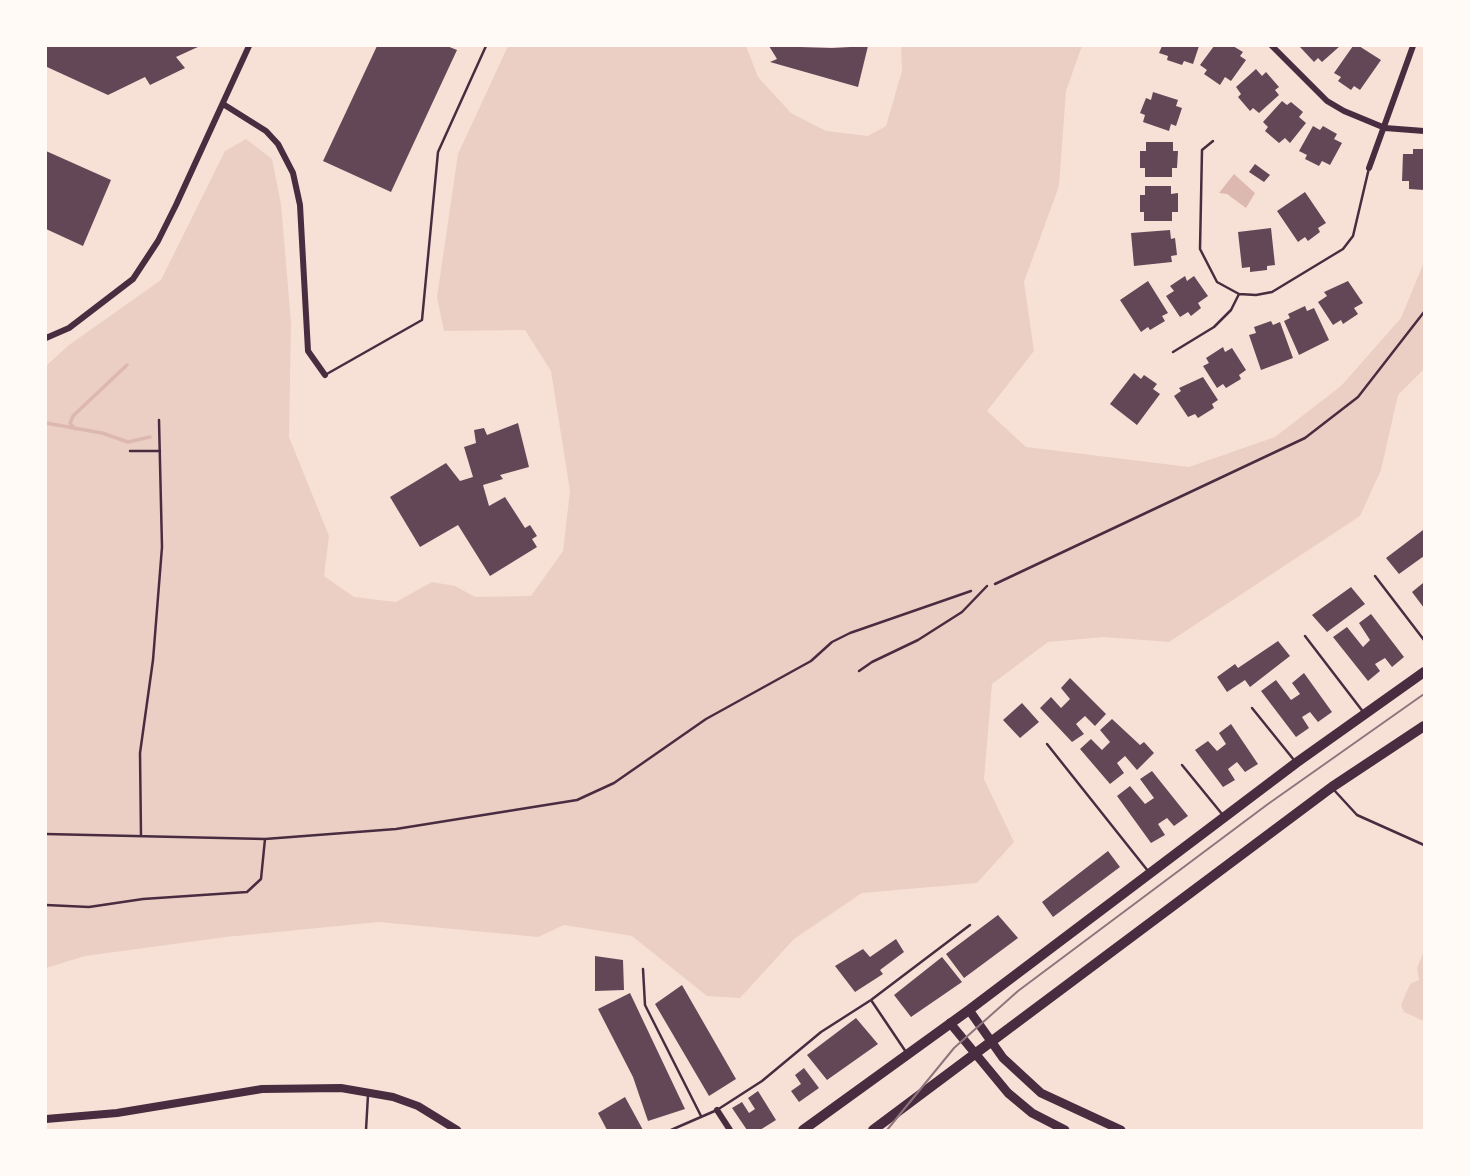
<!DOCTYPE html>
<style>
body{margin:0}
#map{position:relative;width:1470px;height:1176px;overflow:hidden;background:#f7e1d7;font-family:"Roboto Serif",serif}
canvas{display:block}
.frame{position:absolute;inset:0;border:47px solid #fffaf5;pointer-events:none}
</style>
<div id="map">
<canvas width="1470" height="1176"></canvas>
<div class="frame"></div>
</div>
<script>
const c = document.querySelector('canvas').getContext('2d');
c.lineJoin = 'round';
function paint(path, color) { c.fillStyle = color; c.fill(path, 'evenodd'); }
const shape = rows => new Path2D(rows.map(r => 'M' + r).join(''));
function trace(path, color, width, dash) { c.strokeStyle = color; c.lineWidth = width; c.lineCap = dash ? 'butt' : 'round'; c.setLineDash(dash || []); c.stroke(path); }
paint(shape([
 [508,46,746,46,758,77,791,113,826,131,868,136,886,126,902,71,901,46,1082,46,1066,91,1059,186,1024,282,1034,351,987,411,1026,447,1189,467,1275,437,1341,386,1401,318,1424,262,1424,369,1398,395,1381,470,1360,516,1169,642,1104,637,1048,642,992,684,984,779,1014,842,977,883,862,893,794,939,740,998,707,996,632,936,564,925,538,937,379,922,226,937,85,956,46,968,46,366,69,345,161,280,225,151,246,139,272,159,281,204,291,322,289,437,329,536,324,576,354,597,396,602,432,582,455,586,475,597,531,596,563,551,570,491,551,371,525,330,444,331,437,297,458,154],
 [1424,951,1424,1021,1404,1012,1401,1005,1410,984,1419,980,1417,968]
]), '#ebcfc5');
paint(shape([
 [1234,174,1255,193,1246,208,1227,194,1219,193]
]), '#dcb8b0');
trace(shape([
 [46,423,102,433,128,442,150,437],
 [75,429,70,423,73,416,127,365]
]), '#dcb8b0', 3.5);
paint(shape([
 [46,46,200,46,176,57,185,68,150,85,145,77,108,95,47,67],
 [377,46,447,46,457,50,391,192,323,161],
 [769,46,832,48,868,46,858,87,770,62,777,59],
 [1162,46,1199,46,1193,64,1184,61,1182,65,1167,60,1168,56,1159,53],
 [1214,46,1233,46,1243,52,1240,56,1246,60,1231,81,1225,77,1220,85,1204,74,1207,70,1200,65],
 [1302,46,1340,46,1322,62,1318,58,1314,62,1300,47],
 [1353,46,1359,46,1381,60,1360,90,1354,86,1351,90,1338,81,1341,77,1334,73],
 [1256,69,1262,76,1266,72,1279,87,1275,90,1279,95,1259,113,1253,108,1250,111,1238,97,1241,94,1236,87],
 [1153,92,1178,100,1176,106,1182,108,1176,126,1171,124,1169,131,1143,122,1145,115,1140,113,1146,98,1151,100],
 [1282,101,1287,105,1291,102,1303,112,1299,117,1306,123,1290,143,1285,138,1279,143,1265,131,1268,127,1263,122],
 [1313,126,1320,130,1323,126,1337,134,1334,139,1342,143,1330,165,1322,161,1319,166,1305,159,1307,155,1299,151],
 [1146,142,1173,142,1173,151,1178,151,1177,168,1172,168,1172,177,1145,177,1145,168,1140,168,1140,151,1146,151],
 [1413,149,1424,149,1424,190,1409,189,1409,181,1402,181,1403,154,1413,154],
 [46,151,111,180,83,246,46,229],
 [1255,164,1270,175,1264,182,1249,172],
 [1145,186,1171,186,1171,194,1178,193,1178,212,1172,212,1172,221,1144,221,1144,212,1140,212,1140,195,1145,195],
 [1305,192,1326,223,1318,228,1320,232,1308,241,1305,237,1298,242,1277,211],
 [1271,228,1275,265,1267,266,1267,270,1250,272,1250,267,1242,268,1238,232],
 [1170,230,1171,239,1175,238,1177,255,1171,256,1172,262,1134,266,1131,233],
 [1185,276,1187,281,1194,276,1208,296,1198,303,1201,308,1191,316,1188,312,1180,317,1166,296,1174,291,1170,286],
 [1148,281,1168,313,1162,316,1165,321,1150,330,1148,327,1141,332,1120,300],
 [1348,281,1363,303,1354,308,1358,314,1343,324,1341,320,1333,325,1318,302,1327,296,1324,292],
 [1305,306,1307,311,1314,308,1329,340,1299,355,1284,321,1290,318,1288,314],
 [1271,321,1273,325,1280,322,1293,358,1261,370,1249,335,1256,333,1254,327],
 [1223,347,1225,352,1232,348,1246,370,1239,375,1241,379,1226,388,1223,384,1217,388,1203,366,1209,363,1206,358],
 [1134,373,1141,379,1144,375,1157,384,1153,389,1160,394,1137,425,1110,404],
 [1203,377,1218,400,1212,404,1214,408,1198,418,1195,414,1188,417,1174,396,1181,391,1179,388],
 [518,423,529,467,500,475,503,479,483,485,489,506,505,497,525,528,530,525,537,536,532,539,537,547,490,576,458,525,420,547,390,497,446,463,460,481,473,477,464,447,476,443,474,430,484,428,487,435],
 [1423,530,1424,556,1399,574,1386,558],
 [1423,583,1424,585,1424,608,1412,592],
 [1351,587,1365,604,1327,632,1312,615],
 [1371,614,1404,657,1392,667,1385,658,1375,664,1380,671,1368,681,1333,637,1347,627,1363,647,1370,640,1359,623],
 [1278,641,1290,656,1250,687,1245,680,1227,692,1217,677,1235,664,1238,668],
 [1304,673,1332,712,1318,722,1310,712,1302,717,1309,728,1296,737,1261,691,1276,680,1291,700,1300,694,1292,683],
 [1070,678,1106,714,1095,726,1085,716,1076,724,1084,734,1072,742,1040,708,1051,697,1061,708,1070,699,1061,688],
 [1022,703,1039,722,1020,738,1003,720],
 [1112,719,1140,745,1144,742,1154,753,1137,770,1125,756,1117,763,1124,773,1110,784,1080,749,1091,739,1102,750,1110,742,1100,730],
 [1231,724,1258,764,1245,772,1237,762,1228,769,1235,780,1223,787,1195,750,1208,741,1217,751,1226,744,1219,733],
 [1152,771,1188,816,1174,826,1167,818,1158,824,1165,835,1151,843,1117,796,1130,786,1145,804,1154,798,1140,779],
 [1108,851,1120,867,1053,917,1042,902],
 [998,915,1018,938,964,978,946,954],
 [896,939,904,952,880,970,883,974,855,992,835,966,863,949,870,957],
 [595,956,623,960,624,990,595,991],
 [942,957,962,982,911,1017,894,995],
 [682,985,736,1079,709,1096,655,1004],
 [630,993,685,1109,648,1121,633,1077,598,1009],
 [856,1018,878,1044,827,1080,807,1055],
 [804,1068,819,1088,799,1102,791,1091,801,1084,795,1075],
 [758,1091,776,1120,760,1130,747,1130,732,1108,742,1102,749,1113,755,1109,748,1098],
 [625,1097,643,1130,607,1130,598,1113]
]), '#644757');
trace(shape([
 [130,451,160,451],
 [995,584,1305,438,1358,397,1424,312],
 [46,834,265,839,396,829,577,800,614,783,706,719,811,661,832,642,850,633,971,591],
 [141,836,140,753,153,660,162,547,159,420],
 [46,905,89,907,143,899,247,892,261,879,265,839]
]), '#4a2c40', 2.5);
trace(shape([
 [1213,141,1202,150,1200,249,1217,282,1239,294,1256,295,1272,292,1343,249,1353,236,1369,168],
 [1173,352,1214,327,1231,310,1239,294],
 [325,375,422,320,438,152,486,46],
 [1375,576,1424,640],
 [1305,636,1364,713],
 [859,671,872,662,918,640,962,612,987,586],
 [1252,708,1294,760],
 [1047,744,1148,871],
 [1182,765,1222,814],
 [1334,790,1357,815,1424,845],
 [643,969,645,1005,701,1116],
 [871,1000,906,1052],
 [366,1130,368,1095],
 [671,1130,717,1110,762,1081,821,1032,871,1000,970,925]
]), '#4a2c40', 2.5);
trace(shape([
 [1272,46,1327,101,1344,111,1385,128,1424,131],
 [223,104,266,131,278,144,293,173,300,205,308,351,325,375],
 [1369,168,1413,46],
 [46,338,69,328,133,279,158,241,176,205,249,46],
 [717,1110,730,1130]
]), '#4a2c40', 6);
trace(shape([
 [46,1119,117,1113,262,1089,341,1088,393,1097,418,1106,457,1130]
]), '#4a2c40', 8);
trace(shape([
 [969,1010,1003,1058,1041,1093,1121,1130],
 [950,1023,1008,1093,1032,1113,1065,1130]
]), '#4a2c40', 9);
trace(shape([
 [803,1130,969,1010,1296,763,1424,672],
 [873,1130,1332,787,1424,726]
]), '#4a2c40', 10);
trace(shape([
 [887,1130,954,1048,1018,991,1268,804,1424,694]
]), '#8f747c', 2);
</script>
